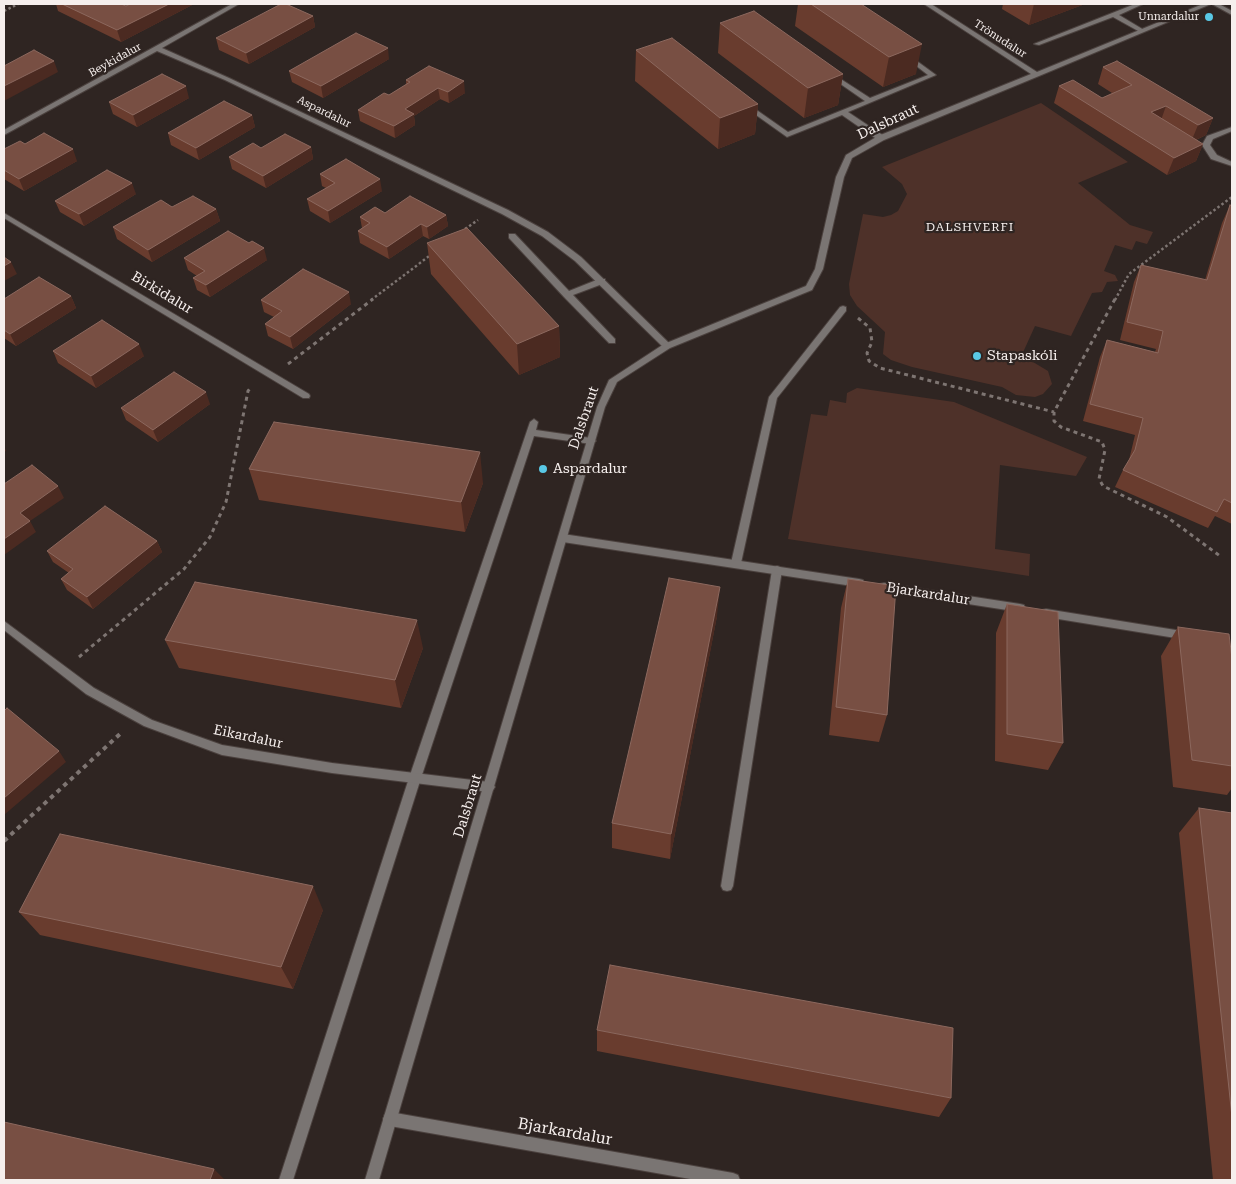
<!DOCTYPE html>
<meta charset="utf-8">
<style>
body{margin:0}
#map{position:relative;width:1236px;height:1184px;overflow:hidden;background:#2f2522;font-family:"Roboto Serif",serif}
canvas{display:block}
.frame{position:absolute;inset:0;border:5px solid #f6efed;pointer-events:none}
</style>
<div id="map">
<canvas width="1236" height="1184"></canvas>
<div class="frame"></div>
</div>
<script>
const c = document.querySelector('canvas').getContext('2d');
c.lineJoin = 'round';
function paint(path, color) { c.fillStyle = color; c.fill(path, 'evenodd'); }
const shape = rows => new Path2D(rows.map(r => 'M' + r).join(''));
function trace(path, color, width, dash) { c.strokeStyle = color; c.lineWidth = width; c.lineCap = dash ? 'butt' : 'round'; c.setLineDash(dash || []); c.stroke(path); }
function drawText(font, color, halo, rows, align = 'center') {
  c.font = font + ' "Roboto Serif",serif'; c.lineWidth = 4.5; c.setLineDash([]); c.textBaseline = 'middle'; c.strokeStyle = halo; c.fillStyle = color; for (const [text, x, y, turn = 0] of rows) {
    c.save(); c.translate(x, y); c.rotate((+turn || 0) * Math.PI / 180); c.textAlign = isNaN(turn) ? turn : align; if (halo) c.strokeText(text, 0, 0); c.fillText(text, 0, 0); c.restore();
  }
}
paint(shape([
 [1041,103,1128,162,1078,183,1130,225,1153,232,1147,244,1136,241,1132,250,1115,245,1104,271,1115,275,1118,281,1107,282,1102,292,1092,293,1071,336,1035,326,1020,359,1033,362,1048,371,1052,384,1043,394,1035,397,1016,395,1002,387,912,367,891,360,883,354,885,332,857,306,850,295,849,284,863,214,883,217,891,215,898,211,907,194,902,184,882,167],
 [857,388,954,402,1087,457,1076,476,1000,465,995,549,1030,554,1029,576,788,539,811,414,827,416,830,400,846,403,847,393]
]), '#4e3129');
const service = shape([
 [1135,4,1143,4,1119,15,1144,30,1144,32,1140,32,1113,17,1039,45,1034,44,1135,4],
 [906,56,910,56,936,75,848,112,884,136,884,140,878,140,842,115,787,137,742,105,748,104,788,132,865,101,829,76,829,74,833,74,870,98,928,75,906,58,906,56],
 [1232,127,1232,131,1213,139,1210,145,1217,155,1232,162,1232,166,1211,159,1202,145,1207,136,1232,127],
 [509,234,515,234,569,291,599,279,605,279,605,283,573,295,615,339,615,343,609,343,564,297,509,238,509,234],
 [843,306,846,307,846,311,777,398,741,563,736,567,733,566,731,563,769,397,840,307,843,306],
 [534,419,538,422,536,430,591,438,596,441,591,444,534,436,421,778,293,1180,279,1180,409,778,530,422,534,419],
 [777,566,780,567,782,570,733,886,731,890,727,891,723,890,721,886,772,570,774,567,777,566]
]);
const minor = shape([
 [232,4,239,4,162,48,229,78,508,210,548,232,581,257,670,344,670,348,664,348,575,261,542,236,502,214,225,80,157,51,4,135,4,130,232,4],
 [1212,4,1219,4,1232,11,1232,15,1212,4],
 [4,213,309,394,310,396,309,398,303,398,4,218,4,213],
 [563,534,859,579,863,580,864,583,863,586,859,587,563,542,558,538,563,534],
 [884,583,1020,604,1024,605,1025,608,1024,611,1020,612,884,591,880,590,879,587,880,584,884,583],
 [1046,609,1188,632,1192,633,1193,636,1192,639,1188,640,1046,617,1042,616,1041,613,1042,610,1046,609],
 [4,621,94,688,152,720,222,745,332,763,489,782,493,784,495,787,493,790,489,792,332,773,222,755,144,726,86,694,4,630,4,621],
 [390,1112,733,1173,738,1175,740,1180,696,1180,390,1126,385,1124,383,1119,385,1114,390,1112]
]);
const tertiary = shape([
 [924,4,931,4,1037,72,1203,4,1211,4,1039,76,884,140,852,158,844,177,823,269,812,290,670,348,617,382,605,407,379,1180,365,1180,597,407,609,380,664,344,806,286,815,269,836,177,846,155,878,136,1031,74,924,4]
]);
trace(service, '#4b413e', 2);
trace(minor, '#4b413e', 2);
trace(tertiary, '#4b413e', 2);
trace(shape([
 [4,11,18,4],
 [465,229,478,220],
 [371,300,432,254],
 [1115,300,1129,274,1232,197]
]), '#7e7572', 2.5, [2.5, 2.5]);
trace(shape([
 [1115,299,1054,412,1054,421,1061,427,1102,442,1105,450,1099,479,1103,486,1167,517,1220,556],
 [858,318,870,328,872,342,867,353,869,361,880,368,1054,412],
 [288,364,373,299],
 [79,657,184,569,210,537,226,502,248,391,251,387]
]), '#7e7572', 3, [4, 4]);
trace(shape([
 [4,841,121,733]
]), '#7e7572', 4, [4.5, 4.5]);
paint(service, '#7a7573');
paint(minor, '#7a7573');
paint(tertiary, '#7a7573');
paint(shape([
 [56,4,121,4,126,6,130,4,194,4,121,42,58,11],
 [798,4,861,4,916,74,883,87,795,26],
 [1003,4,1085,4,1029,25,1002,9],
 [313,16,315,27,249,64,219,50,216,38],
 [720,23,843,74,838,105,804,118,718,53],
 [636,50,758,104,755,134,718,149,635,81],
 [389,59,323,98,292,82,289,71],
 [1103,67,1213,118,1206,135,1196,140,1203,144,1196,161,1167,175,1054,103,1059,86,1102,98,1112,93,1098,84],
 [406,80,465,93,449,103,440,99,414,116,415,125,395,138,360,121,358,110,389,95,406,85],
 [189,98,137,127,113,114,109,102],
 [252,115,255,127,199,160,171,145,168,133],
 [25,144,77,161,24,191,4,179,4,149],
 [311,147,313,159,266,188,232,169,229,157,261,148],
 [320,174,382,191,330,223,310,211,307,199,326,188,322,186],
 [136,194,84,226,60,212,55,201],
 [1230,205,1232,206,1232,524,1215,516,1208,528,1115,487,1123,470,1129,460,1135,435,1083,421,1100,357,1107,340,1155,352,1156,349,1120,340,1134,282,1141,265,1205,280,1222,223],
 [172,207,216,209,220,221,152,262,117,239,113,227],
 [385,213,446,215,448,226,429,239,423,236,389,259,360,243,358,231,362,228,360,217],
 [427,243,559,326,560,357,519,375,431,274],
 [184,258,267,260,210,297,197,290,193,278,197,276,188,270],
 [71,296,76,308,16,346,4,338,4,299],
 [261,300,351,304,293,349,268,336,265,324,274,317,264,312],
 [53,351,144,356,96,388,58,363],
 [210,404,158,442,126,420,121,408],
 [249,469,483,483,465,532,259,500],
 [157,541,162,552,93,609,67,590,61,579,69,573,53,562,47,551],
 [848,579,887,715,879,742,829,735,841,608],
 [1007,604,1063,743,1048,770,995,761,996,633],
 [717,616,670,859,612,848,612,823],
 [1178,627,1232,659,1232,788,1227,795,1173,787,1161,656],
 [165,640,423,648,401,708,179,668],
 [1199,808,1232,813,1232,1180,1213,1180,1179,833],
 [323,910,293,989,40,935,19,912],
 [597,1030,951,1098,939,1117,597,1051]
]), '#693c2e');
paint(shape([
 [169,4,194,4,121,42,117,30],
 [1034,4,1085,4,1029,25],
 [313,16,315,27,249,64,246,53],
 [922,44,916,74,883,87,889,57],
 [388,48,389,59,323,98,321,86],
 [54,61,58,72,4,101,4,86],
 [843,74,838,105,804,118,808,88],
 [464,81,465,93,449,103,448,92],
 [186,86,189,98,137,127,133,115],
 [438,88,440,99,414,116,415,125,395,138,394,126,405,109],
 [758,104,755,134,718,149,720,118],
 [1166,106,1160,123,1151,112],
 [252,115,255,127,199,160,196,148],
 [1213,118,1206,135,1191,142,1198,125],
 [1203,144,1196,161,1167,175,1174,158],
 [311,147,313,159,266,188,263,176],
 [73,149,77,161,24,191,19,179],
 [380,179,382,191,330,223,328,211],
 [132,183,136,194,84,226,79,214],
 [216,209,220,221,152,262,148,250],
 [446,215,448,226,429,239,427,227],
 [421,224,423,236,389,259,387,247],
 [264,248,267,260,210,297,206,285],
 [11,262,17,274,4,281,4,266],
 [349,292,351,304,293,349,290,337],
 [71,296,76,308,16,346,10,334],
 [559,326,560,357,519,375,517,344],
 [139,344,144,356,96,388,91,376],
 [206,392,210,404,158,442,153,430],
 [4,446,6,451,4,452],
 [480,452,483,483,465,532,461,502],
 [58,486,64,498,30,521,36,532,4,555,4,539,20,513],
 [157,541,162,552,93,609,87,597],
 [720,587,717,616,670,859,671,834],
 [417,620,423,648,401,708,395,680],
 [59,751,66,762,4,815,4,798],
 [313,886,323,910,293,989,281,967],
 [214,1169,225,1180,210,1180]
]), '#4b2a21');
const building = shape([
 [62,4,121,4,126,6,130,4,169,4,117,30,62,4],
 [281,4,286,4,313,16,246,53,216,38,281,4],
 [811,4,861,4,922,44,889,57,811,4],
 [754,11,843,74,808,88,720,23,754,11],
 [356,33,388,48,321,86,289,71,356,33],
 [672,38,758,104,720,118,636,50,672,38],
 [34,50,54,61,4,86,4,66,34,50],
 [1117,61,1213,118,1198,125,1166,106,1151,112,1203,144,1174,158,1059,86,1073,80,1102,98,1132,85,1103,67,1117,61],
 [429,66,464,81,448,92,438,88,405,109,414,114,394,126,358,110,384,93,389,95,410,82,406,80,429,66],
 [162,74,186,86,133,115,109,102,162,74],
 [224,101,252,115,196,148,168,133,224,101],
 [44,133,73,149,19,179,4,170,4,149,20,141,25,144,44,133],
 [285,134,311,147,263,176,229,157,253,143,261,148,285,134],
 [346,159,380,179,328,211,307,199,335,183,320,174,346,159],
 [107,170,132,183,79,214,55,201,107,170],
 [193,196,216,209,148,250,113,227,161,200,172,207,193,196],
 [410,196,446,215,427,227,421,224,387,247,358,231,370,223,360,217,375,207,385,213,410,196],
 [1230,205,1232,206,1232,503,1224,499,1217,512,1123,470,1135,450,1143,418,1090,404,1107,340,1158,353,1163,331,1127,322,1141,265,1207,280,1230,205],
 [467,228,559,326,517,344,427,243,467,228],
 [228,231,249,243,252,241,264,248,206,285,193,278,205,271,184,258,228,231],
 [4,257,11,262,4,266,4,257],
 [303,269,349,292,290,337,265,324,282,311,261,300,303,269],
 [39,277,71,296,10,334,4,330,4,299,39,277],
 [102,320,139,344,91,376,53,351,102,320],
 [174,372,206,392,153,430,121,408,174,372],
 [274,422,480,452,461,502,249,469,274,422],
 [32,465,58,486,20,513,30,521,4,539,4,484,32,465],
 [105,506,157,541,87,597,61,579,73,569,47,551,105,506],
 [669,578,720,587,671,834,612,823,669,578],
 [848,579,896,586,887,715,836,707,848,579],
 [195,582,417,620,395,680,165,640,195,582],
 [1007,604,1058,612,1063,743,1007,734,1007,604],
 [1178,627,1229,634,1232,659,1232,766,1192,760,1178,627],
 [7,708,59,751,4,798,4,711,7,708],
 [1199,808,1232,813,1232,1117,1199,808],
 [60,834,313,886,281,967,19,912,60,834],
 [610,965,953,1028,951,1098,597,1030,610,965],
 [4,1122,214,1169,210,1180,4,1180,4,1122]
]);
paint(building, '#784f43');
trace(building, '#8c685e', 1);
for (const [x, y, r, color] of [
 [1209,17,5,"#59c8e5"],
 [977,356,5,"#59c8e5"],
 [543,469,5,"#59c8e5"]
]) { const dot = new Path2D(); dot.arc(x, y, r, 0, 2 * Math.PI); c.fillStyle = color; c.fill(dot); trace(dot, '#2f2522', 2); }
drawText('11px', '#f6efed', '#2f2522', [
 ["Unnardalur",1199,17]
], 'right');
drawText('11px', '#f6efed', '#2f2522', [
 ["Trönudalur",1000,39,33],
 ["Beykidalur",115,60,-29],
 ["Aspardalur",324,112,26]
]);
c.letterSpacing = '1px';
drawText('12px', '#f6efed', '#2f2522', [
 ["DALSHVERFI",970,227]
]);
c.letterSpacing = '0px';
drawText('14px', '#f6efed', '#2f2522', [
 ["Dalsbraut",888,122,-25],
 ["Birkidalur",162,293,31],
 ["Dalsbraut",584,418,-71],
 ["Bjarkardalur",928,594,9],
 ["Eikardalur",248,737,12],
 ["Dalsbraut",468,806,-73]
]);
drawText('14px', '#f6efed', '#2f2522', [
 ["Stapaskóli",987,356],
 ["Aspardalur",553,469]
], 'left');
drawText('16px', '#f6efed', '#2f2522', [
 ["Bjarkardalur",565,1132,10]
]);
</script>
